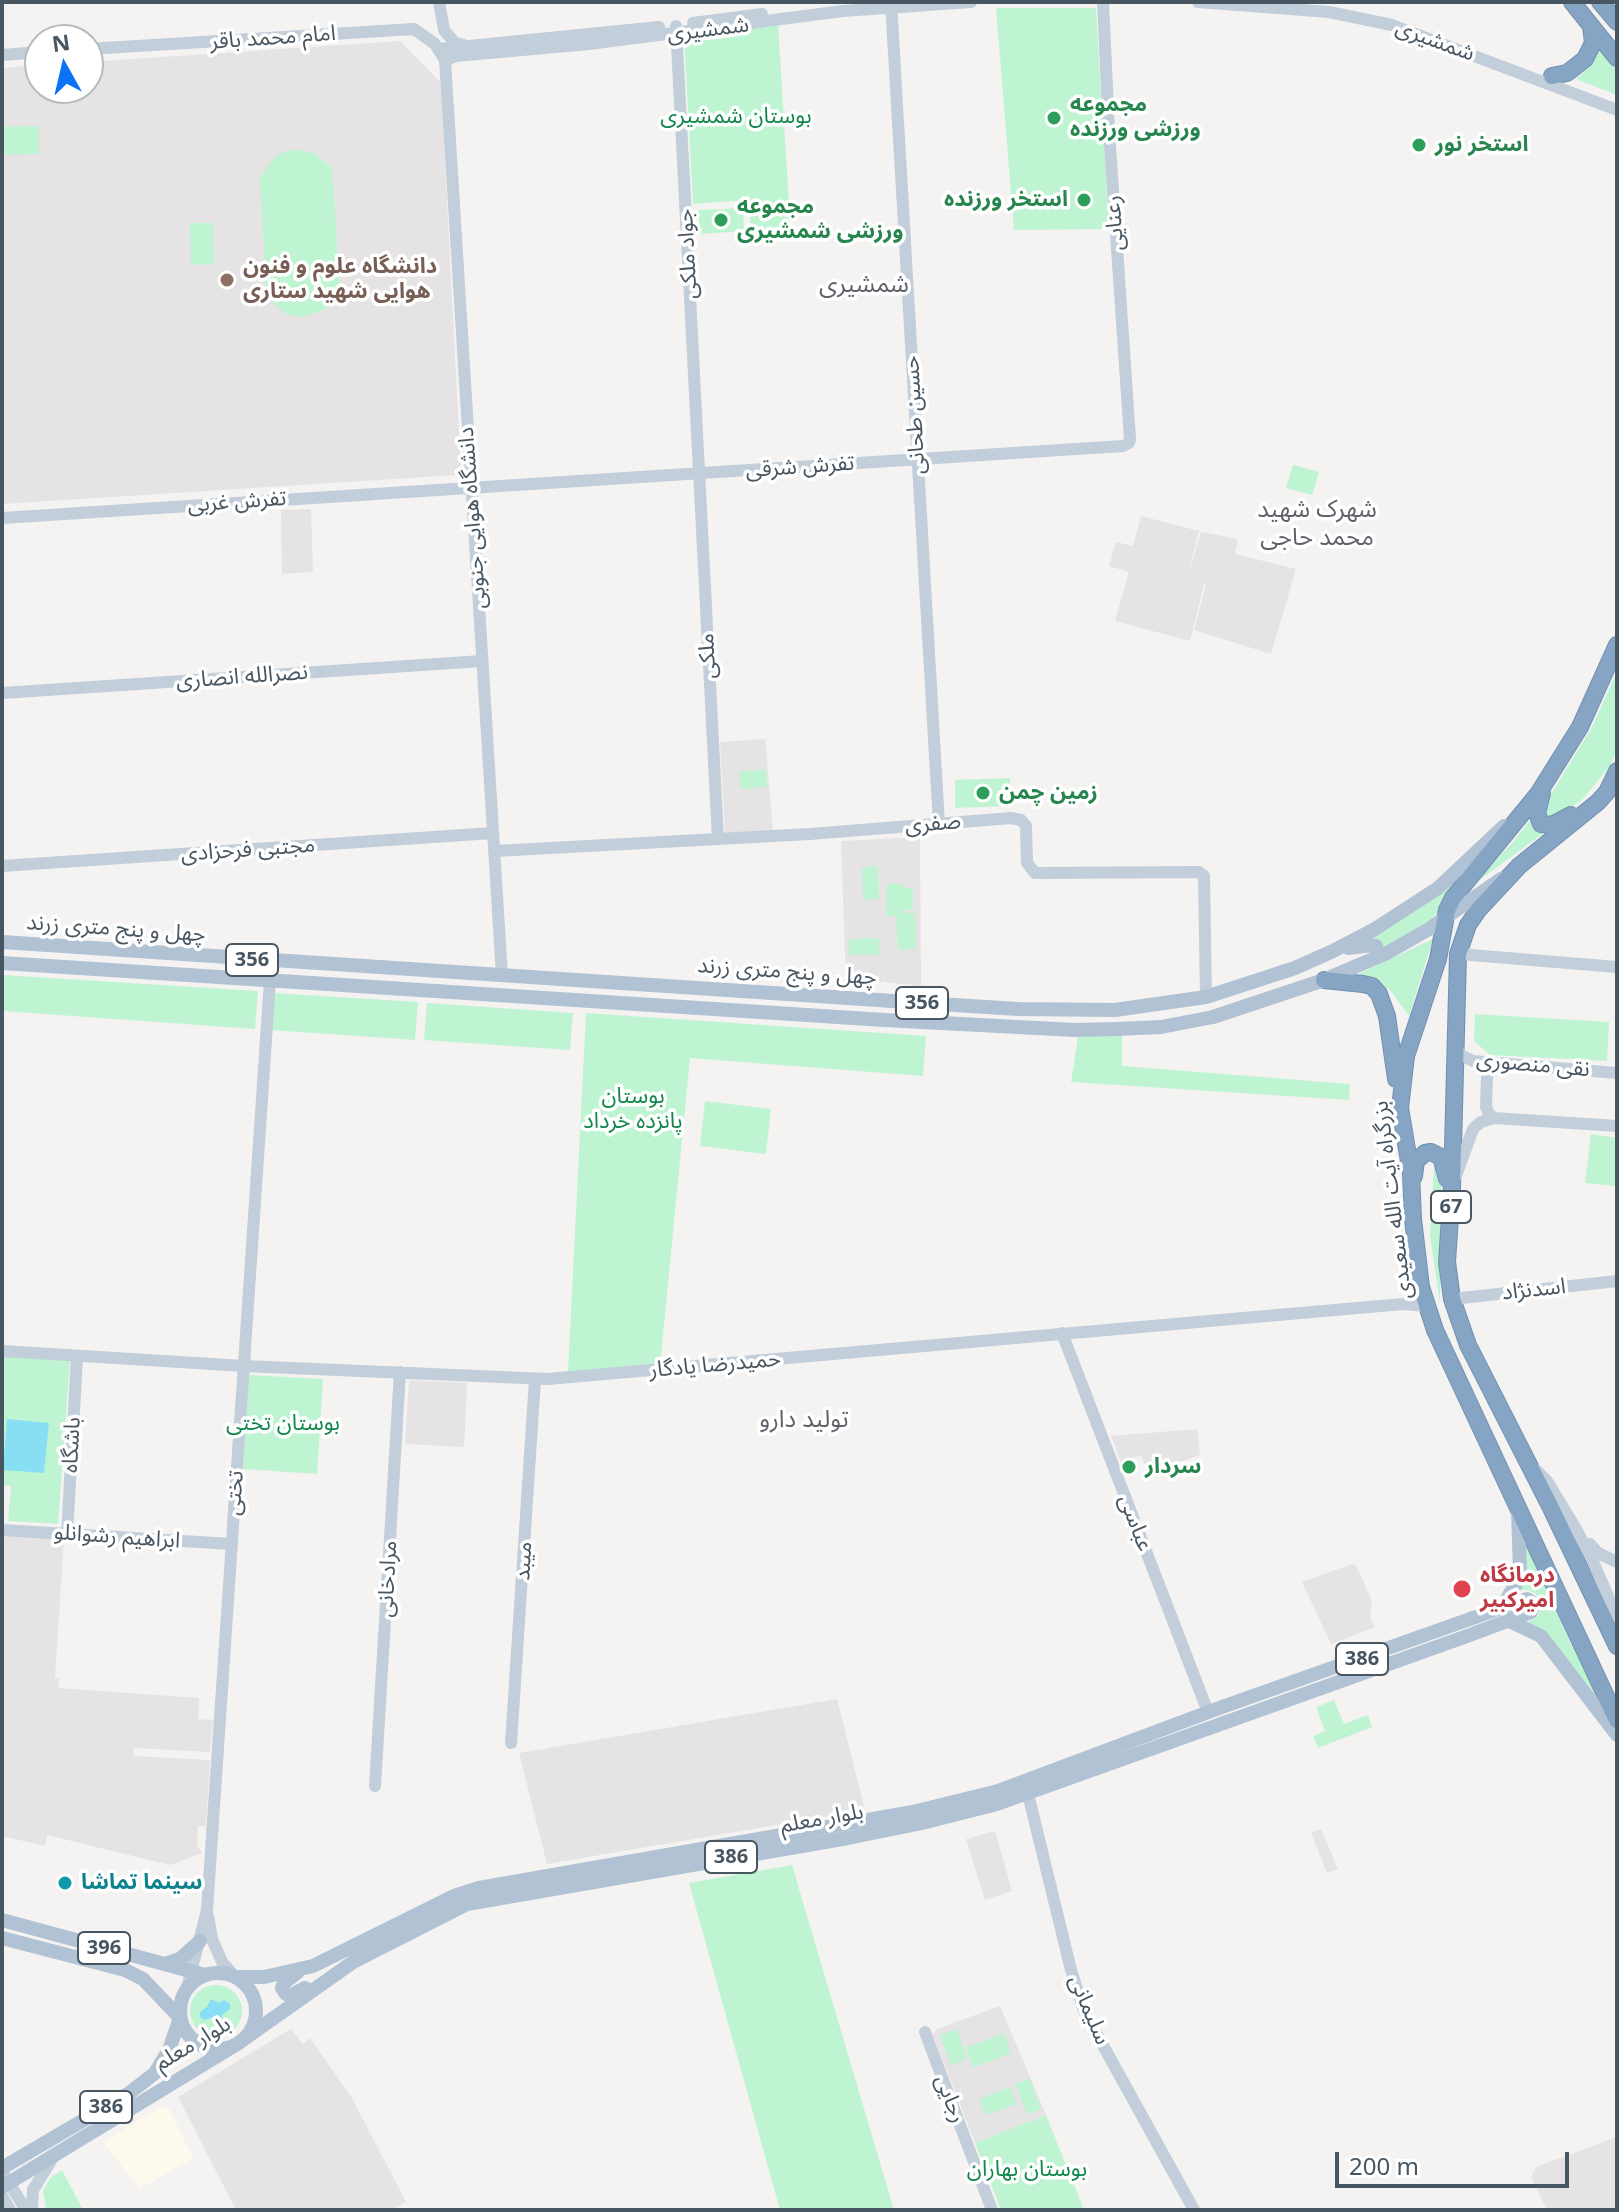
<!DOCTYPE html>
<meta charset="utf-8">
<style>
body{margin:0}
#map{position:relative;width:1619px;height:2212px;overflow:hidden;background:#f5f2f2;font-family:"Noto Sans",sans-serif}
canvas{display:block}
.frame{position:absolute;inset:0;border:4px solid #485662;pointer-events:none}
.north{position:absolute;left:24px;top:24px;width:80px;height:80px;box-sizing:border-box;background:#fff;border:2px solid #b6bbc0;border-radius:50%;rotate:352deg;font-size:22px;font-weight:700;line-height:32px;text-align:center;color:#485662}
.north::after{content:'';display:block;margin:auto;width:28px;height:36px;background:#0a73f6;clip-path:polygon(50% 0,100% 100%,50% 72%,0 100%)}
.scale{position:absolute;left:1335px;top:2152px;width:234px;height:36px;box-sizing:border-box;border:4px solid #485662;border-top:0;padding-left:10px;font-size:24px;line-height:28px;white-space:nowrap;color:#485662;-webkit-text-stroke:6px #fff;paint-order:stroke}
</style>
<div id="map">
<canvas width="1619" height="2212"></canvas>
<div class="frame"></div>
<div class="north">N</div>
<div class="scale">200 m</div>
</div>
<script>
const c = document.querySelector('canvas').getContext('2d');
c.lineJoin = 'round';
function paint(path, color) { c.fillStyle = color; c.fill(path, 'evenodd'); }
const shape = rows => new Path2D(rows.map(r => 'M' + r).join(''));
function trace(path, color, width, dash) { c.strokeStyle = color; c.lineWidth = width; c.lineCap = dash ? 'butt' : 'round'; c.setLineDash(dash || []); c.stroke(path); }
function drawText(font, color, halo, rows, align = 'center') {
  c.font = font + ' "Noto Sans","Noto Sans Arabic",sans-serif'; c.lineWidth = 7; c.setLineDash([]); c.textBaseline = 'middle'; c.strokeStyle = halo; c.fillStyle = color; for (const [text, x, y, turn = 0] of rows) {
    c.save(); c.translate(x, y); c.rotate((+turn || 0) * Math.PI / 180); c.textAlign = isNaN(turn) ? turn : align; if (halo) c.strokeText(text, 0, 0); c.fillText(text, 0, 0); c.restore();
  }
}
paint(shape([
 [161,2107,169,2108,193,2158,140,2189,103,2142]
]), '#fef9ed');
paint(shape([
 [400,41,441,83,461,471,457,475,2,504,2,68,40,65,40,88,88,88,88,62],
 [311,509,313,572,282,574,281,510],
 [1141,516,1199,531,1187,579,1201,532,1238,539,1235,554,1296,569,1271,654,1194,630,1206,585,1196,581,1204,585,1190,641,1115,621,1129,572,1109,566,1116,542,1133,546],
 [765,739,773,831,725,833,720,742],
 [920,837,921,986,884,982,883,974,883,982,846,980,841,841],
 [409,1380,467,1383,464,1447,405,1444],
 [1197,1429,1200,1455,1148,1473,1141,1455,1121,1462,1111,1436],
 [2,1534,64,1538,55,1678,59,1678,58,1688,199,1698,198,1719,213,1720,210,1752,133,1748,134,1756,210,1760,206,1826,198,1826,197,1845,202,1853,170,1865,47,1835,45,1846,2,1836],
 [1352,1564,1356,1565,1372,1601,1370,1617,1375,1627,1331,1644,1302,1582],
 [837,1699,865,1810,547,1864,519,1753],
 [1321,1829,1338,1869,1327,1873,1311,1833],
 [995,1831,1012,1891,985,1900,966,1839],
 [1000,2006,1046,2115,975,2143,933,2035,937,2029],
 [291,2029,303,2044,310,2038,352,2098,406,2202,392,2210,236,2210,178,2097],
 [1617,2137,1617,2210,1547,2210,1531,2177,1536,2167]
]), '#e6e3e4');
paint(shape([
 [996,8,1096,8,1109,229,1014,230],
 [778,23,791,238,752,235,747,200,693,204,684,35],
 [1600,48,1617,70,1617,95,1576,79,1593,64],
 [39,126,39,154,2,155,2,127],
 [295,149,314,153,332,168,340,287,332,303,324,310,301,317,286,314,275,305,266,291,260,177,272,160,283,152],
 [743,208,744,231,700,234,698,210],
 [190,223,213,223,214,264,191,265],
 [1293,465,1319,472,1312,495,1286,488],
 [1617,672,1617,749,1610,766,1583,799,1556,819,1543,818,1545,804,1591,729],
 [766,770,767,787,740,789,740,771],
 [1010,778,1011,806,955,808,955,780],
 [1532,818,1549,829,1474,884,1513,842],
 [878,866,879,899,863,900,862,867],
 [1463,873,1440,910,1430,920,1383,949,1372,938],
 [887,883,903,884,903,888,913,888,913,910,903,909,902,913,915,913,916,949,898,950,896,916,886,916],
 [879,938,879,955,849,955,849,939],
 [1433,939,1409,1016,1390,990,1375,981,1352,977],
 [2,975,258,991,255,1029,2,1011],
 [273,993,418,1002,415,1040,270,1030],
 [427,1003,573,1013,570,1050,424,1040],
 [586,1013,926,1036,923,1076,690,1058,660,1366,568,1371],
 [1475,1014,1609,1022,1607,1061,1490,1055,1474,1041],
 [1122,1034,1122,1066,1350,1084,1349,1100,1071,1082,1078,1037],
 [705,1101,771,1109,766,1154,700,1146],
 [1591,1134,1617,1138,1616,1186,1585,1183],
 [1434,1166,1439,1170,1441,1186,1440,1303,1430,1235],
 [2,1356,70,1361,58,1524,8,1521,11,1486,2,1485],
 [249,1375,323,1379,317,1474,243,1469],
 [1522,1531,1570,1642,1606,1708,1547,1635,1528,1622,1538,1616,1542,1604,1535,1593,1528,1590,1519,1590],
 [1334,1700,1344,1724,1368,1715,1372,1727,1318,1748,1313,1736,1325,1731,1316,1707],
 [792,1865,894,2210,780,2210,689,1883],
 '190 2011a26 26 0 1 1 52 0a26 26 0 1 1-52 0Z',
 [957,2029,967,2059,951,2065,940,2035],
 [1004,2033,1011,2053,973,2068,965,2048],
 [1029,2078,1041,2109,1027,2114,1015,2084],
 [1010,2087,1017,2104,985,2115,979,2099],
 [1046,2115,1084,2210,1001,2210,975,2143],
 [62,2170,83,2210,46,2209,43,2191,50,2178]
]), '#bff4d3');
paint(shape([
 [7,1419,49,1423,44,1473,3,1470],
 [211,1999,219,2003,224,2000,230,2004,230,2009,223,2014,220,2021,211,2018,204,2020,200,2017,200,2012,207,2007]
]), '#88dff4');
const highway = shape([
 [1572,2,1617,58],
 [1600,2,1617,22],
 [1552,76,1567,73,1585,59,1593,43,1591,26],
 [1617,645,1580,727,1538,794,1453,898,1447,910,1438,959,1406,1056,1400,1108,1411,1173,1413,1219,1421,1287,1435,1330,1617,1720],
 [1617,771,1607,792,1598,802,1519,866,1479,909,1468,925,1458,954,1452,1187,1447,1262,1452,1299,1468,1345,1552,1510,1617,1646],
 [1542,793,1537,813,1541,824,1552,825,1571,815],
 [1324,980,1363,984,1372,986,1379,994,1387,1016,1396,1079],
 [1414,1176,1416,1161,1425,1153,1431,1152,1441,1157,1447,1179]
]);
trace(highway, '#7190b0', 18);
trace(shape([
 [439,2,444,30,455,43,464,45],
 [891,2,939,824],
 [1198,2,1329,12,1392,25,1617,110],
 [693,23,762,14],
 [676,26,718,839],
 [88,49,414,29,435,44,445,60,502,976],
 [439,49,659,27],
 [2,55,40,52],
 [445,60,456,56,589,44,843,11,971,2],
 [2,518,1123,446,1129,443,1130,439,1109,131,1103,2],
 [2,693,482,661],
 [495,851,810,834,1011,818,1021,820,1026,826,1027,863,1035,873,1199,872,1204,876,1206,997],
 [2,866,493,833],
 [1458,954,1617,967],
 [1455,1046,1461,1055,1473,1061,1617,1073],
 [1494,1118,1489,1114,1486,1107,1487,1077,1489,1071,1501,1064],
 [1456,1176,1473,1129,1481,1122,1494,1118,1617,1126],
 [1452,1299,1617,1281],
 [1062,1333,1208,1712],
 [2,1351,244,1366,548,1379,1403,1304,1427,1306],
 [1536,1470,1547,1481,1575,1527,1592,1559,1617,1617],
 [2,1530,232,1544],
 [67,1534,77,1357],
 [1590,1544,1598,1553,1617,1562],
 [511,1743,535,1379],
 [375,1786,400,1372],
 [1028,1794,1071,1970,1084,2011,1194,2210],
 [208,1916,212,1939,222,1962,235,1977],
 [187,1988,207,1910,270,980],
 [925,2032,992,2210],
 [2,2172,26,2210],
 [2,2196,10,2210],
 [32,2210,33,2190,52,2159]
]), '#c2ceda', 12);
trace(shape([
 [2,942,923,1003,1018,1009,1115,1010,1206,997,1295,968,1333,951,1375,929,1438,888,1504,826],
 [1348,948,1372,945,1376,946,1377,957],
 [2,963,884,1020,1075,1030,1117,1029,1161,1027,1213,1017,1324,980,1387,953,1429,929,1501,879],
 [1501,1608,1516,1584,1520,1573,1518,1510],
 [1507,1620,1541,1636,1617,1735],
 [2,1920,205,1975],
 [2,1938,125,1970,143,1979,180,2018,169,2050,155,2073,128,2094,2,2168],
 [165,1964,180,1959,200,1941],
 [298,1972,284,1983,282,1988,286,1994,292,1995,305,1988],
 '180 2011a38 38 0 1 1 76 0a38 38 0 1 1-76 0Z',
 [2,2187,237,2044,353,1962,467,1904,848,1838,922,1823,997,1804,1470,1635,1531,1612,1534,1604,1527,1599,1501,1608,1222,1707,998,1791,913,1812,479,1888,454,1896,313,1966,264,1977,235,1977]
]), '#b0c2d3', 14);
trace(highway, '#86a5c4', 16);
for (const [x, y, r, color] of [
 [1054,118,8,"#2e9e5b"],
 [1419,145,8,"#2e9e5b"],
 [1084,200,8,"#2e9e5b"],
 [721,220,8,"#2e9e5b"],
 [227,280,8,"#8d6e63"],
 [983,793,8,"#2e9e5b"],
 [1129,1467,8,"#2e9e5b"],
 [1462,1589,10,"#e0444e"],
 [65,1883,8,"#0f9aa8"]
]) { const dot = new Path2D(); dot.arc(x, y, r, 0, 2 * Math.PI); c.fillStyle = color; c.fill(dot); trace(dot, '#fff', 3); }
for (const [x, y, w] of [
 [252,960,52],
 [922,1003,52],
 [1451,1207,40],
 [1362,1659,52],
 [731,1857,52],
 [104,1948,52],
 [106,2107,52]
]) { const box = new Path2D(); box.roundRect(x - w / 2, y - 16, w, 32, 6); c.fillStyle = '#fff'; c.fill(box); trace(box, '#485662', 2); }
drawText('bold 20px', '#485662', null, [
 ["356",252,960],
 ["356",922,1003],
 ["67",1451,1207],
 ["386",1362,1659],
 ["386",731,1857],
 ["396",104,1948],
 ["386",106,2107]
]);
drawText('22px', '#485662', '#fff', [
 ["شمشیری",708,30,-7],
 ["امام محمد باقر",273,38,-4],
 ["شمشیری",1435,41,20],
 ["رعنایی",1115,223,-94],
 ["جواد ملکی",688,254,-93],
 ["حسین طحانی",915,415,-93],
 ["تفرش شرقی",800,467,-4],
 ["تفرش غربی",237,502,-4],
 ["دانشگاه هوایی جنوبی",473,518,-94],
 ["ملکی",708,656,-93],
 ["نصرالله انصاری",242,677,-4],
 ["صفری",933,824,-5],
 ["مجتبی فرحزادی",248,850,-4],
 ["چهل و پنج متری زرند",116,929,4],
 ["چهل و پنج متری زرند",787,972,4],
 ["نقی منصوری",1533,1065,5],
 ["بزرگراه آیت الله سعیدی",1393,1200,-97],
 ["اسدنژاد",1534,1290,-6],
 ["حمیدرضا یادگار",715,1365,-5],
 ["باشگاه",72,1445,-87],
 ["تختی",235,1493,-86],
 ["عباسی",1135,1523,69],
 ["ابراهیم رشوانلو",117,1537,4],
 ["میبد",524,1561,-87],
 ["مرادخانی",388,1579,-87],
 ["بلوار معلم",822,1819,-10],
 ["سلیمانی",1089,2010,67],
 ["بلوار معلم",193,2044,-31],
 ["رجایی",950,2099,69]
]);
drawText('bold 22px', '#27864d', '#fff', [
 ["مجموعه",1070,105],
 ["ورزشی ورزنده",1070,130],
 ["استخر نور",1435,145],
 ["استخر ورزنده",1068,200,"right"],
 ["مجموعه",737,207],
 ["ورزشی شمشیری",737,232],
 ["زمین چمن",999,793],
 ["سردار",1145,1467]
], 'left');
drawText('22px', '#0f874a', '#fff', [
 ["بوستان شمشیری",736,117],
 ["بوستان",633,1097],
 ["پانزده خرداد",633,1122],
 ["بوستان تختی",283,1424],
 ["بوستان بهاران",1027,2170]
]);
drawText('bold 22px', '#785e54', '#fff', [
 ["دانشگاه علوم و فنون",243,267],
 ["هوایی شهید ستاری",243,292]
], 'left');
drawText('bold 22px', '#be3a42', '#fff', [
 ["درمانگاه",1480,1576],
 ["امیرکبیر",1480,1601]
], 'left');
drawText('bold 22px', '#0d838f', '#fff', [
 ["سینما تماشا",81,1883]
], 'left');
drawText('24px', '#5e6268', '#fff', [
 ["شمشیری",864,285],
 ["شهرک شهید",1317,510],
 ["محمد حاجی",1317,538],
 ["تولید دارو",804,1420]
]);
</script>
